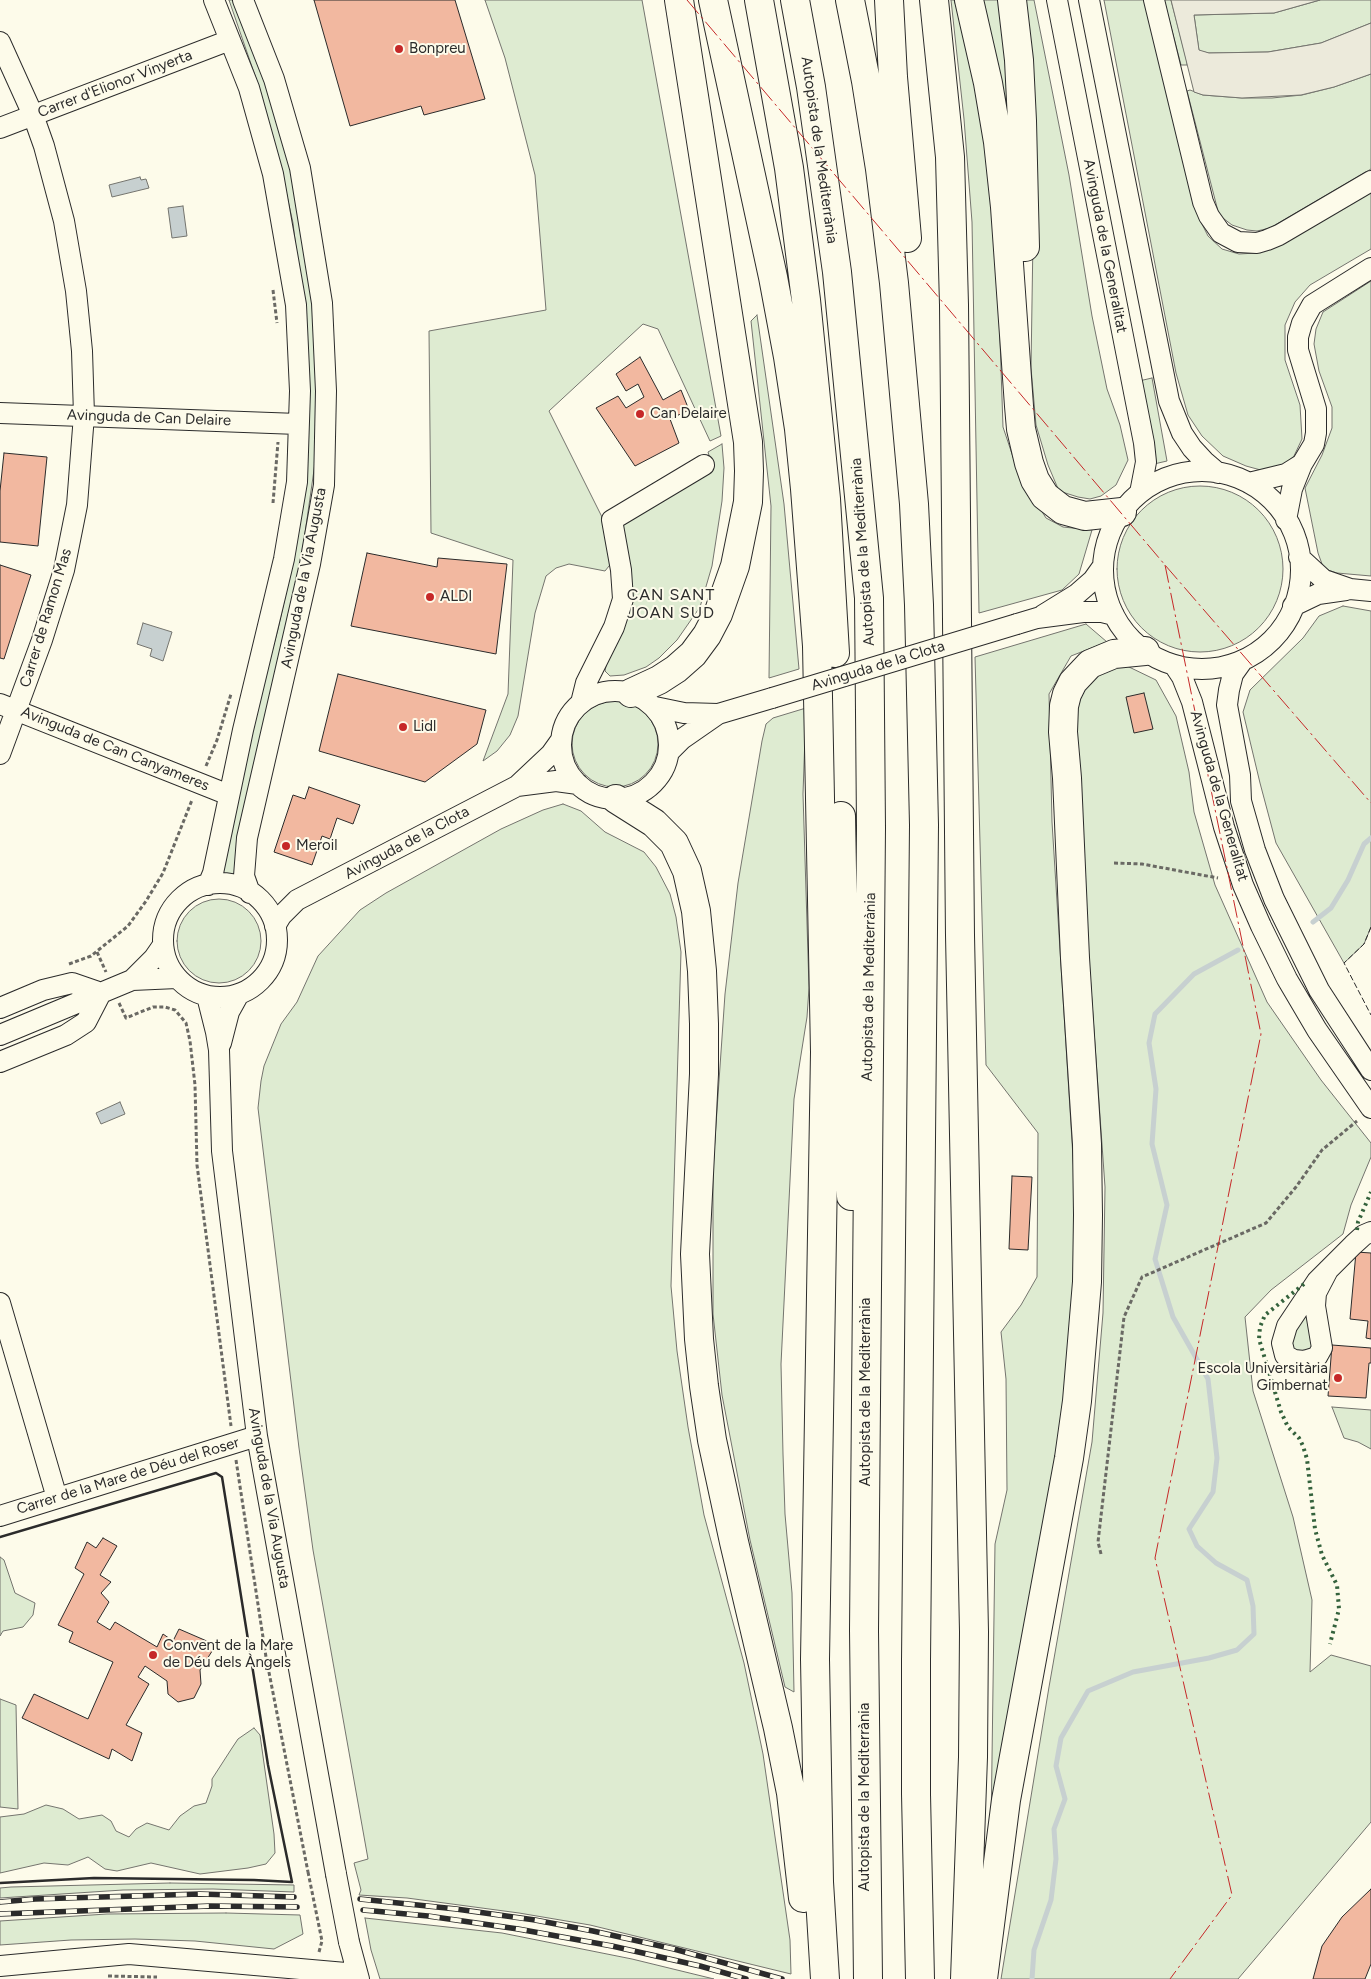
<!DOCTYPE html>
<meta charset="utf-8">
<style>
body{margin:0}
canvas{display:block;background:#fdfbea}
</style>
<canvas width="1371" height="1979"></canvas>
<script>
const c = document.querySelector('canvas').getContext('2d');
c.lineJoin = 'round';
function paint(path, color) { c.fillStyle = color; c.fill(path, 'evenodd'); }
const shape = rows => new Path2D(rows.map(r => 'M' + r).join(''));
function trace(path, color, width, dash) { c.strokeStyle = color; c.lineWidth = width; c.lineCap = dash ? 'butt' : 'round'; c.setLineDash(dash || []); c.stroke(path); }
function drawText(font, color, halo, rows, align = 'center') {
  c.font = font + ' Figtree,sans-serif'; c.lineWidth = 4; c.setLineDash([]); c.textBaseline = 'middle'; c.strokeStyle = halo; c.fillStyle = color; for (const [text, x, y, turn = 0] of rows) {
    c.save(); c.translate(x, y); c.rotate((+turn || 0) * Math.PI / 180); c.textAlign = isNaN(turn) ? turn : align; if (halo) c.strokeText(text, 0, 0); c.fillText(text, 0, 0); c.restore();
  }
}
const green = shape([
 [229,0,238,0,294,172,309,253,318,383,317,449,301,561,235,875,222,874,242,765,278,629,292,566,299,275,293,223,283,178,260,90,229,0],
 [485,0,642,0,721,436,710,441,658,329,643,324,549,411,604,521,613,561,605,571,569,564,556,568,546,576,535,613,518,716,510,735,497,751,483,761,508,694,513,560,431,533,429,331,546,310,535,175,505,58,485,0],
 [951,0,954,0,963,26,982,116,996,222,1003,427,1019,475,1046,518,1063,527,1092,530,1079,574,1062,590,979,613,972,222,964,119,951,0],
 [976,0,1002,0,1012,154,976,0],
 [1024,0,1034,0,1069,175,1092,316,1107,389,1120,425,1128,460,1116,485,1101,496,1090,499,1078,497,1059,491,1048,465,1036,425,1031,368,1035,105,1024,0],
 [1104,0,1145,0,1199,218,1208,236,1222,249,1239,254,1256,253,1371,191,1371,249,1310,285,1295,302,1285,325,1285,360,1300,405,1302,439,1294,456,1282,467,1268,472,1246,466,1223,456,1202,436,1188,415,1176,373,1104,0],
 [1164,0,1171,0,1187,62,1187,65,1181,65,1164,0],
 [1320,0,1371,0,1371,23,1321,43,1268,52,1209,53,1199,51,1194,15,1274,13,1320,0],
 [1371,74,1371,169,1270,228,1257,231,1247,230,1232,225,1219,215,1187,91,1190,90,1203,95,1242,98,1272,98,1302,95,1334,87,1371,74],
 [1371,281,1371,576,1337,573,1328,570,1322,564,1318,553,1305,488,1322,455,1332,428,1332,407,1319,371,1314,344,1316,329,1323,312,1371,281],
 [757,315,784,504,799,669,769,678,771,506,751,321,757,315],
 [1152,378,1167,461,1154,464,1139,381,1152,378],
 [722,444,724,468,722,501,712,566,700,607,677,640,659,658,646,667,624,675,610,676,605,671,607,661,631,600,623,525,705,476,711,462,708,452,722,444],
 '1117 569a83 83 0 1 1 166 0a83 83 0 1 1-166 0Z',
 [1343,606,1371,611,1371,927,1364,944,1344,963,1276,843,1260,783,1243,712,1250,690,1303,638,1319,616,1343,606],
 [1086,624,1107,642,1071,656,1049,694,1052,822,1076,1205,1075,1277,1064,1401,1040,1558,991,1830,995,1544,1007,1490,1006,1379,1001,1332,1021,1305,1037,1277,1038,1133,986,1065,975,657,1086,624],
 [1127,666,1156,680,1176,716,1189,772,1194,812,1215,885,1267,1002,1321,1080,1371,1143,1371,1157,1351,1205,1343,1234,1271,1290,1245,1317,1253,1391,1293,1517,1312,1600,1310,1672,1331,1655,1371,1666,1371,1822,1238,1979,1001,1979,1049,1687,1092,1442,1103,1313,1105,1187,1072,719,1087,683,1107,669,1127,666],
 '572 744a43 43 0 1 1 86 0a43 43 0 1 1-86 0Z',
 [806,708,803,794,809,988,807,1017,794,1099,781,1364,783,1454,785,1514,792,1593,794,1692,785,1687,750,1540,722,1395,713,1314,713,1168,725,994,738,883,762,741,766,724,773,718,806,708],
 [563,804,581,811,605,832,644,852,656,867,670,894,676,917,681,952,671,1286,677,1351,688,1427,704,1515,744,1663,763,1754,790,1940,791,1974,590,1925,519,1913,407,1898,359,1895,361,1890,354,1863,368,1859,313,1550,299,1448,258,1108,261,1081,264,1066,281,1024,297,1002,318,956,360,910,386,893,501,829,543,810,563,804],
 '177 941a42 42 0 1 1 84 0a42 42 0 1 1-84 0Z',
 [1307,1308,1315,1350,1303,1355,1291,1348,1292,1337,1307,1308],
 [1332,1407,1371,1410,1371,1449,1358,1442,1344,1438,1332,1407],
 [0,1557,4,1560,15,1593,35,1603,33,1615,23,1627,3,1631,0,1636,0,1557],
 [0,1699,16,1705,18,1809,0,1807,0,1699],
 [254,1728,260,1735,274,1834,275,1853,266,1864,248,1868,200,1874,151,1863,117,1871,105,1869,88,1857,68,1865,44,1863,0,1873,0,1817,24,1814,46,1805,63,1809,79,1819,102,1815,111,1821,116,1831,129,1837,136,1829,147,1823,169,1830,180,1816,194,1806,206,1803,212,1786,212,1779,232,1748,238,1739,254,1728],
 [170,1883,294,1885,294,1892,213,1889,123,1890,0,1898,0,1888,11,1887,170,1883],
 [226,1913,300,1915,303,1934,274,1949,195,1941,135,1939,71,1940,0,1945,0,1921,107,1914,226,1913],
 [365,1918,502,1933,632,1959,714,1979,380,1979,371,1950,365,1918]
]);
paint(green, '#deebd1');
trace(green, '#74746e', 1);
const parking = shape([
 [1171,0,1320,0,1274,13,1194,15,1199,50,1209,53,1268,52,1321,43,1371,23,1371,74,1334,87,1301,95,1242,98,1203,95,1194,92,1171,0]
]);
paint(parking, '#eceadb');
trace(parking, '#74746e', 1);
const water = shape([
 [140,177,141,180,146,179,149,188,112,197,109,185,140,177],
 [183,206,187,236,172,238,168,208,183,206],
 [143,623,172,632,163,661,150,656,152,649,137,644,143,623],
 [120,1102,125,1114,101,1124,96,1113,120,1102]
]);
paint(water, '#c7d0d0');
trace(water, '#74746e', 1);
trace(shape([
 [1313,922,1331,908,1348,880,1364,844,1371,838],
 [1032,1979,1034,1950,1051,1900,1056,1859,1054,1829,1065,1799,1056,1766,1061,1738,1088,1691,1133,1672,1209,1658,1237,1650,1254,1634,1253,1606,1247,1580,1216,1563,1197,1546,1189,1529,1213,1492,1217,1458,1208,1379,1173,1317,1155,1259,1167,1205,1152,1144,1156,1089,1149,1043,1155,1014,1194,974,1238,950]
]), '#c7d0d0', 5);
const building = shape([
 [314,0,455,0,485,99,424,115,421,106,350,126,314,0],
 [640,357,663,400,681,390,689,410,670,419,679,443,635,466,596,408,618,396,626,408,644,397,638,384,626,391,616,374,640,357],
 [4,453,47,457,38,546,0,542,0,491,4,453],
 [367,553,437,567,438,558,507,564,496,654,351,626,367,553],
 [0,565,31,575,4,659,0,658,0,565],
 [338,674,486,710,477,744,425,782,319,751,338,674],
 [1144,693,1153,729,1134,733,1126,697,1144,693],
 [309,787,360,805,353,824,337,818,330,839,322,836,312,865,274,852,293,795,305,799,309,787],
 [1012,1176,1032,1177,1028,1250,1009,1249,1012,1176],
 [1356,1252,1371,1253,1371,1339,1366,1338,1368,1321,1350,1319,1356,1252],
 [1332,1345,1371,1348,1371,1363,1369,1363,1366,1398,1328,1396,1332,1345],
 [103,1538,117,1546,100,1575,111,1582,101,1593,109,1602,97,1622,110,1630,115,1622,157,1647,163,1634,173,1641,179,1629,216,1645,200,1670,201,1684,194,1698,178,1702,168,1694,167,1681,145,1666,138,1677,149,1684,126,1725,142,1733,132,1761,112,1749,109,1759,22,1718,34,1694,88,1719,113,1662,69,1642,73,1632,58,1625,84,1574,75,1568,87,1542,96,1548,103,1538],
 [1371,1889,1371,1964,1365,1979,1313,1979,1322,1946,1342,1917,1371,1889]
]);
paint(building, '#f2b8a0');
trace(building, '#2b2b2b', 1);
const minor = shape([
 [243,0,274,79,300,168,322,303,326,391,324,485,310,564,247,838,244,876,250,893],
 [1057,0,1144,443,1146,462,1140,493],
 [1089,0,1169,401,1182,433,1192,448,1204,461,1218,473],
 [1154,0,1203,202,1209,216,1221,233,1238,242,1257,243,1267,240,1279,235,1371,181],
 [0,42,33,115,44,146,64,221,76,291,82,351,84,415,77,505,64,570,42,640,0,754],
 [0,128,230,40],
 [0,413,298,424],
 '1103 570a99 99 0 1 1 198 0a99 99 0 1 1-198 0Z',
 [1249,483,1286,474,1302,464],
 [1286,520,1292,489,1302,464,1314,444,1316,433,1316,409,1298,350,1298,337,1302,323,1312,305,1371,268],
 [1299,557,1324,580,1350,589,1371,591],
 [1293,606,1318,594,1346,590],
 [1043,615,1077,594,1093,580,1103,566],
 [1017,624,1037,618,1083,612,1102,612,1114,615],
 [1243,660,1233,674,1229,690,1227,705,1240,775,1241,801,1255,850,1274,899,1319,990,1371,1070],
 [1174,665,1182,677,1192,702,1224,827,1243,885,1261,926,1287,979,1317,1030,1371,1108],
 '561 745a54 54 0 1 1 108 0a54 54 0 1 1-108 0Z',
 [581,703,586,683,614,627,623,599,621,570,612,520,704,465],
 [0,704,229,795],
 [655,707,684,713,718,714,772,698],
 [669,752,682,739,718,714],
 [517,786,556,781,578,784],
 '163 940a57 57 0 1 1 114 0a57 57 0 1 1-114 0Z',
 [208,885,213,873,243,730,284,559,297,482,300,391,296,305,273,174,249,88,214,0],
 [275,926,281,916,297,900,517,786,551,754,561,740],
 [132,980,177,978],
 [207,996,216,1032,219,1050,222,1151,257,1436,336,1874],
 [0,1008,43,990,72,983,101,993],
 [0,1035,132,980,154,958,163,945],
 [221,1043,229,1012,239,994],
 [0,1062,66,1035,86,1022,101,993],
 [1328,1270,1316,1293,1315,1306,1322,1348,1317,1357,1304,1361,1294,1360,1285,1355,1282,1343,1287,1326,1317,1281,1353,1245,1364,1235,1371,1232],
 [0,1303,57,1498],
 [0,1516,257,1436],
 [349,1942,359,1979],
 [0,1966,129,1954,357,1974]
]);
const highway = shape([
 [713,0,773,277,788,357,799,429,805,489,817,646,825,1052,815,1659,819,1882,825,1979],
 [759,0,789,168,806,300,826,499,835,653],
 [795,0,811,87,837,272,869,598,871,828,864,1630,868,1979],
 [850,0,866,81,880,169,894,283,914,504,919,605,924,825,916,1661,916,1794,920,1979],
 [889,0,893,77,907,238],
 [934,0,950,157,954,305,960,935,974,1632,973,1757,965,1979],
 [969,0,988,83,998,142,1005,207,1019,406,1021,429,1029,463,1035,480,1045,496,1063,510,1085,516,1122,512],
 [1012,0,1019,60,1022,121,1025,247],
 [631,693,659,680,676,669,693,654,707,635,718,614,735,566,748,502,749,471,748,442,679,0],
 [616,799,654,823,674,843,687,871,696,911,702,971,704,1024,704,1074,695,1254,699,1339,704,1386,712,1440,734,1542,778,1728,791,1793,803,1898],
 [841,816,846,1087,851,1196],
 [983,1979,1006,1800,1069,1458,1077,1401,1087,1282,1088,1215,1087,1144,1075,958,1067,778,1063,732,1064,706,1067,694,1073,682,1090,664,1114,654,1145,651]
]);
trace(minor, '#2b2b2b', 22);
trace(highway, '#2b2b2b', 30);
trace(shape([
 [273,290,277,323],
 [273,503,278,442],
 [206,766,217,740,231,694],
 [1114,863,1142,864,1218,878],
 [97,952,106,972],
 [69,964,91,956,128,926,146,901,163,873,192,800],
 [119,1003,126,1018,153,1007,165,1007,175,1010,186,1023,190,1041,195,1085,197,1165,231,1426],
 [236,1460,266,1657,308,1872],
 [1101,1554,1098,1542,1124,1317,1142,1277,1266,1223,1296,1187,1322,1150,1357,1121],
 [319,1952,322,1941],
 [108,1976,157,1977]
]), '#6a6964', 3, [4, 2.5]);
trace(minor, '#fdfbea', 20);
trace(highway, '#fdfbea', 28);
const rail = shape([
 [360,1899,456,1909,535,1920,593,1931,674,1949,782,1979],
 [0,1902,35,1899,200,1894,294,1897],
 [363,1910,428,1916,518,1929,612,1946,700,1966,746,1979],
 [0,1914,210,1906,297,1907]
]);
trace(rail, '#2b2b2b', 5.5);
trace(rail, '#fdfbea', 4, [11]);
const minorBridge = shape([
 [772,698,1017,624],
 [336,1874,349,1942]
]);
trace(minorBridge, '#2b2b2b', 22, []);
trace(shape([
 [308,1872,322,1941]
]), '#6a6964', 3, [4, 2.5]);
trace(minorBridge, '#fdfbea', 20);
trace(shape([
 [1357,1230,1358,1222,1371,1192],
 [1304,1284,1265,1315,1260,1327,1259,1339,1281,1412,1288,1427,1299,1438,1303,1446,1307,1459,1315,1529,1322,1555,1337,1585,1339,1609,1330,1644]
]), '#34623c', 4, [2.5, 4]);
trace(shape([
 [1371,927,1364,944,1344,963,1371,1015]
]), '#2b2b2b', 1, [6, 2.5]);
trace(shape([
 [0,1537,216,1473,222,1477,268,1765,292,1882,254,1880,94,1878,0,1883]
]), '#2b2b2b', 2.5);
trace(shape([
 [687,0,1165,565,1371,803],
 [1165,565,1261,1034,1155,1558,1232,1895,1170,1979]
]), '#c62828', 1, [18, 4, 2.5, 4]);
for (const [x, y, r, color] of [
 [399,49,5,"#c62828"],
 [640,414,5,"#c62828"],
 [430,597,5,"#c62828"],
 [403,727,5,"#c62828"],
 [286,846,5,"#c62828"],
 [1338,1378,5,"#c62828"],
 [153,1655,5,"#c62828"]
]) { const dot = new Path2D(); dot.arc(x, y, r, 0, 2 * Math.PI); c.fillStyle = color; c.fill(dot); trace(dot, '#fdfbea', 2); }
drawText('15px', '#2b2b2b', '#fdfbea', [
 ["Bonpreu",409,49],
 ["Can Delaire",650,414],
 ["ALDI",440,597],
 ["Lidl",413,727],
 ["Meroil",296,846],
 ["Escola Universitària",1328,1369,"right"],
 ["Gimbernat",1328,1386,"right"],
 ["Convent de la Mare",163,1646],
 ["de Déu dels Àngels",163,1663]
], 'left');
drawText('15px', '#2b2b2b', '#fdfbea', [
 ["Carrer d'Elionor Vinyerta",115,84,-21],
 ["Autopista de la Mediterrània",819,150,82],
 ["Avinguda de la Generalitat",1105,246,79],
 ["Avinguda de Can Delaire",149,418,2],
 ["Autopista de la Mediterrània",863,552,-94],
 ["Avinguda de la Via Augusta",304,578,-79],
 ["Carrer de Ramon Mas",46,618,-73],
 ["Avinguda de la Clota",878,666,-17],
 ["Avinguda de Can Canyameres",115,749,22],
 ["Avinguda de la Generalitat",1219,796,74],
 ["Avinguda de la Clota",407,843,-28],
 ["Autopista de la Mediterrània",869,987,-89],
 ["Autopista de la Mediterrània",866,1392,-90],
 ["Carrer de la Mare de Déu del Roser",128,1476,-17],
 ["Avinguda de la Via Augusta",269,1498,80],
 ["Autopista de la Mediterrània",865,1797,-90]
]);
c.letterSpacing = '1px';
drawText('16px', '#2b2b2b', '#fdfbea', [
 ["CAN SANT",671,595],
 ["JOAN SUD",671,613]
]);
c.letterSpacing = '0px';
</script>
